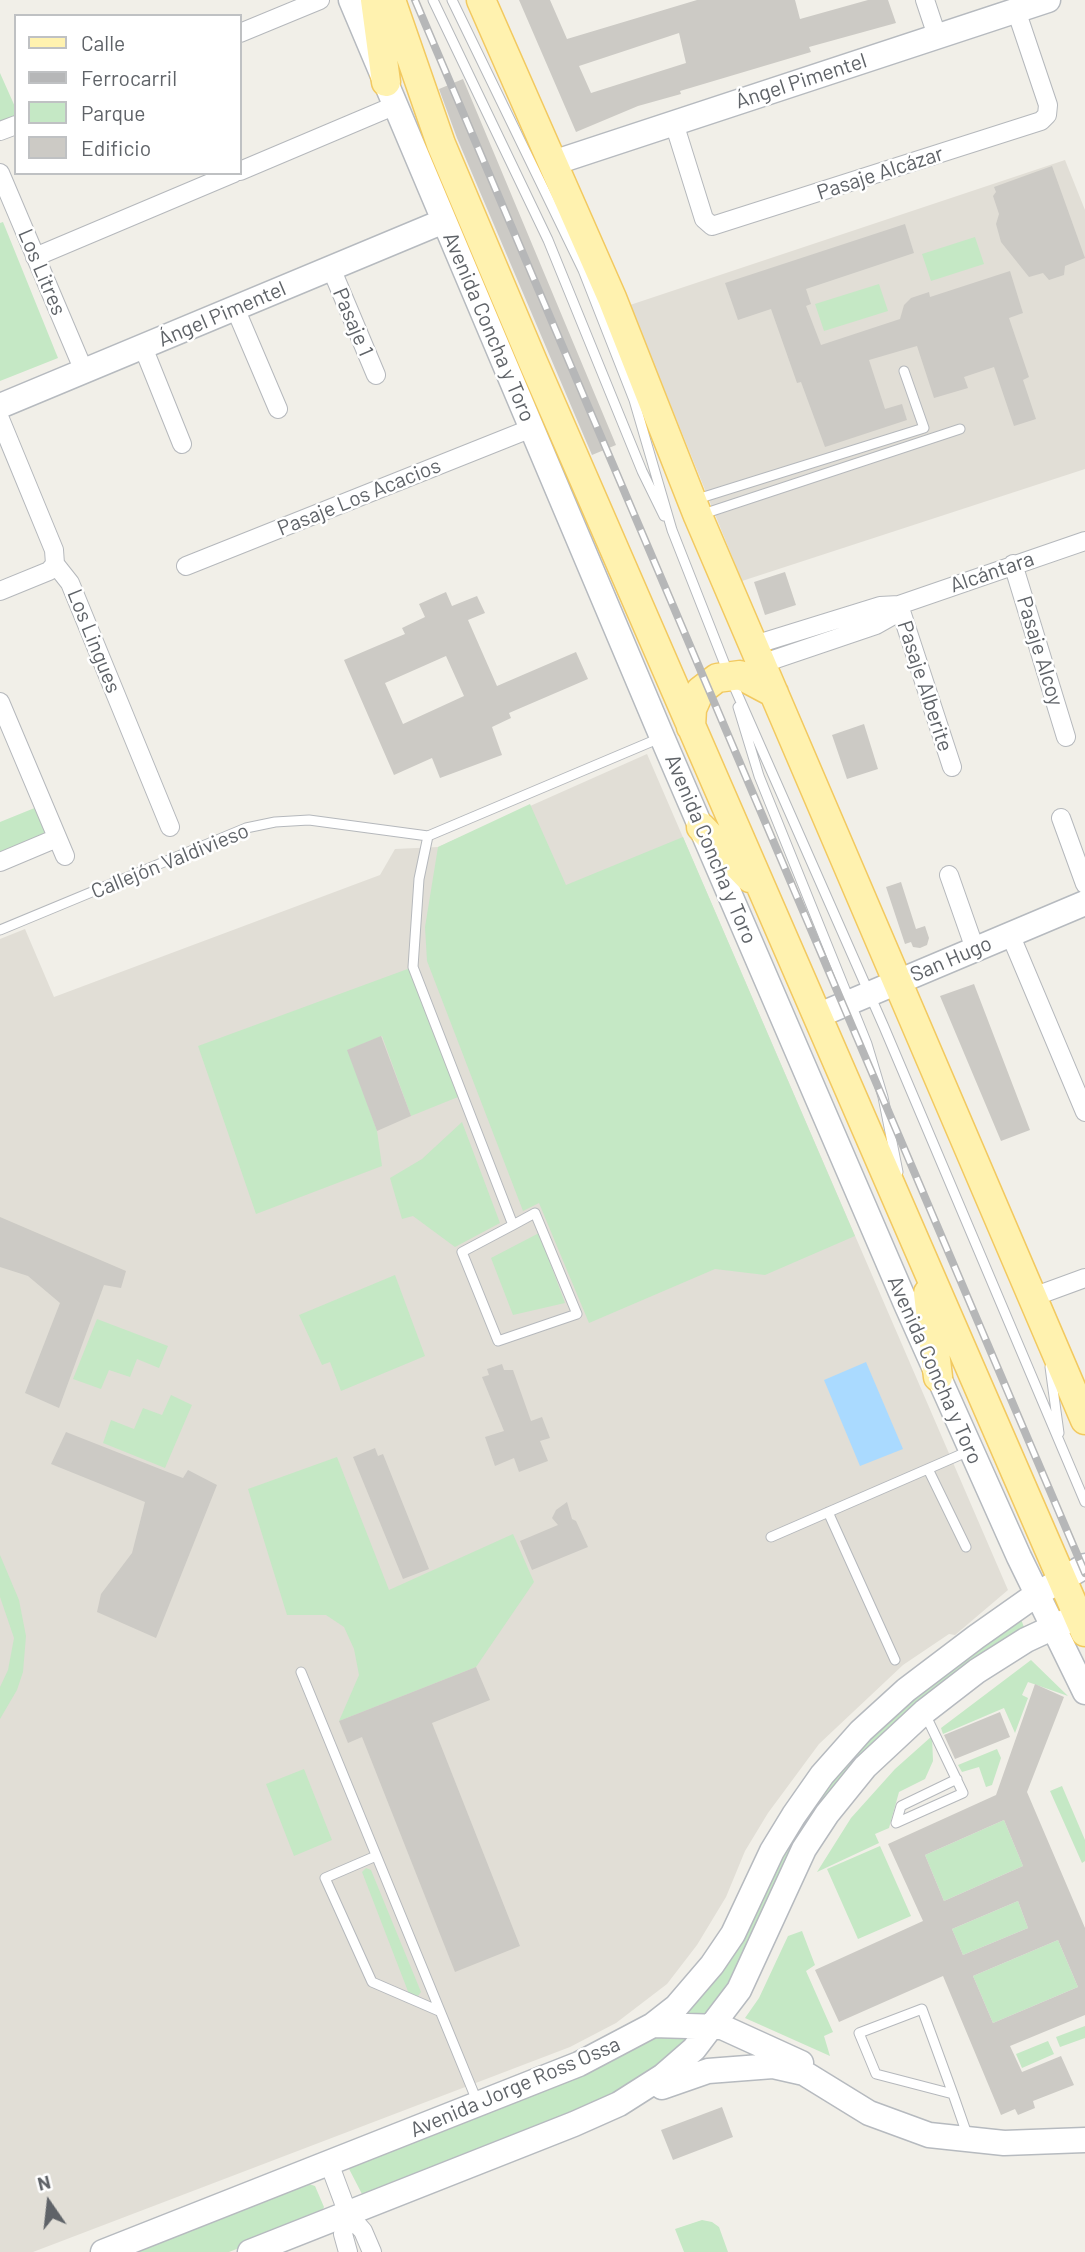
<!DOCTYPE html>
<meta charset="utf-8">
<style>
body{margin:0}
#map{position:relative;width:1085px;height:2252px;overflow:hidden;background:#f1efe8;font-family:Barlow,sans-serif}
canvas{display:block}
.legend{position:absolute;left:14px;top:14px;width:228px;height:161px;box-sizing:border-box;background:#fff;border:2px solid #bfc1c3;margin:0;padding:9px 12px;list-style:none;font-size:21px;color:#5f6368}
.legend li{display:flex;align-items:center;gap:14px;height:35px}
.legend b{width:35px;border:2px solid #bfc1c3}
.north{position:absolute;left:14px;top:2168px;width:70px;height:70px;-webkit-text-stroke:5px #fff;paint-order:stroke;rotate:346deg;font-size:19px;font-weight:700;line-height:28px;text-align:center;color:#5f6368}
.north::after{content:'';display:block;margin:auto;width:24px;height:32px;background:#5f6368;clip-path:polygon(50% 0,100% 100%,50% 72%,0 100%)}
</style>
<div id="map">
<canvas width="1085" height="2252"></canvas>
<ul class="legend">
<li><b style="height:9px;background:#fff2af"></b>Calle</li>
<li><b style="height:9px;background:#b6b7b8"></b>Ferrocarril</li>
<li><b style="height:19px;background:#c5e8c5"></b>Parque</li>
<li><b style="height:19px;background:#cccac5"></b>Edificio</li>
</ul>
<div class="north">N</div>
</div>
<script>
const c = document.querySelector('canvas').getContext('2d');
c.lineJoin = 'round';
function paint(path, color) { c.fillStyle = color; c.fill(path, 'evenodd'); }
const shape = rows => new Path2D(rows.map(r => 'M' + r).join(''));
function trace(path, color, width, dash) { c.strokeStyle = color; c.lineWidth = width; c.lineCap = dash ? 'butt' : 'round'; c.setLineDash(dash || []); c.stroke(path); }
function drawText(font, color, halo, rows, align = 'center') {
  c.font = font + ' Barlow,sans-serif'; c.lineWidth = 5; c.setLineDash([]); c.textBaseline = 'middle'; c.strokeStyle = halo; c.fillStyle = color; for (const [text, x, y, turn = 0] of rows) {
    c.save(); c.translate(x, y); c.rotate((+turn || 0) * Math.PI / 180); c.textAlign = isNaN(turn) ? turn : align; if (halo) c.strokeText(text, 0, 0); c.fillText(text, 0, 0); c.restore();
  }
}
paint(shape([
 [1065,160,1085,210,1085,469,742,581,630,305],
 [647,754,1008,1590,955,1635,949,1634,903,1665,819,1744,768,1813,745,1851,726,1897,697,1945,667,1984,616,2023,570,2047,33,2252,0,2252,0,939,25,929,54,997,380,875,395,849,438,847]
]), '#e1ded6');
paint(shape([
 [0,73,16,109,16,118,0,124],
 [3,222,58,358,0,381,0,223],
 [975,237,984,264,931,281,922,254],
 [879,284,888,311,824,331,815,304],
 [530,804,566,885,683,837,855,1236,765,1275,715,1269,589,1323,539,1203,523,1211,427,961,425,927,438,847],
 [37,807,48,832,0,852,0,822],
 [413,967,463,1095,411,1116,382,1036,348,1050,377,1131,382,1166,256,1214,198,1046],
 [462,1122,500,1223,455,1247,413,1216,402,1219,390,1178,422,1159],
 [539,1233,565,1303,513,1315,491,1258],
 [395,1275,425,1356,341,1391,330,1362,322,1365,299,1315],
 [97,1319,168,1346,159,1368,137,1359,130,1377,109,1370,101,1389,73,1379],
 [171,1395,192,1405,165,1468,103,1443,111,1420,134,1429,143,1408,162,1415],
 [337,1457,389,1590,513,1534,534,1582,476,1667,339,1721,359,1675,354,1649,344,1627,326,1615,287,1615,248,1489],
 [0,1555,19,1600,26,1636,23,1672,17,1690,0,1719,0,1687,8,1670,14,1638,0,1597],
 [1021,1619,1026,1633,881,1742,692,2041,613,2099,363,2196,347,2165,667,2026,797,1823,860,1747,924,1689],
 [1031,1660,1068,1696,1028,1682,1022,1695,1028,1698,1015,1733,1004,1708,943,1734,941,1728],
 [932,1736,933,1761,925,1779,899,1792,889,1828,875,1834,879,1843,817,1872,851,1818,895,1769],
 [997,1749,1001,1758,992,1785,986,1787,979,1767,962,1772,958,1765],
 [304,1769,332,1840,294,1856,266,1784],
 [1062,1786,1085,1840,1085,1861,1082,1863,1050,1791],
 [1004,1820,1023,1866,944,1901,925,1855],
 [880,1846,911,1916,858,1939,827,1869],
 [366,1868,371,1870,421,1992,418,1996,409,1994,362,1872],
 [1018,1901,1028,1928,963,1955,952,1929],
 [802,1931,815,1965,806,1971,833,2032,824,2036,830,2056,745,2018,759,1998,788,1936],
 [1058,1940,1078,1987,993,2023,973,1976],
 [1085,2026,1085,2038,1060,2047,1056,2037],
 [1048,2041,1054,2054,1022,2068,1016,2054],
 [306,2183,315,2186,324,2207,320,2216,229,2252,132,2252],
 [702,2220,712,2222,719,2227,728,2252,684,2252,675,2229]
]), '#c5e8c5');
paint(shape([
 [866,1362,903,1449,860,1466,824,1380]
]), '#aadaff');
paint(shape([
 [519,0,550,0,567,39,697,0,795,0,800,19,868,0,888,0,896,23,809,47,811,52,680,91,681,94,638,106,576,132],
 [679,33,686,63,591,93,579,66],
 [463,79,616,445,592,455,457,138,439,89],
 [1052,166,1085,258,1065,266,1064,275,1049,280,1043,273,1029,277,1001,242,996,224,999,214,993,196,996,192,994,187],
 [905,224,914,253,806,289,811,304,806,306,821,345,900,319,904,305,911,298,929,292,930,297,1010,271,1023,313,1009,318,1029,377,1023,380,1036,419,1014,426,994,367,964,377,968,388,934,398,917,346,869,360,885,409,902,404,907,420,825,447,801,382,797,383,771,309,738,320,725,283],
 [785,572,796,605,765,615,754,582],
 [446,592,452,606,477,596,485,613,468,620,497,686,576,652,588,679,509,713,511,718,492,727,502,755,440,778,432,758,394,775,344,660,405,634,402,628,425,617,419,604],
 [446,656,464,696,403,724,385,683],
 [864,724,878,769,847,779,832,735],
 [901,882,916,929,925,926,929,938,927,945,920,948,913,947,911,942,905,944,886,887],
 [974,984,1030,1130,1001,1141,940,996],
 [381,1036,411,1116,377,1131,347,1050],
 [0,1217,126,1271,121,1288,104,1285,59,1408,25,1393,60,1303,28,1276,0,1267],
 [502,1364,504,1370,513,1370,531,1421,542,1417,550,1438,540,1441,548,1461,519,1472,514,1458,495,1466,485,1437,504,1431,482,1377,489,1375,487,1369],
 [66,1432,183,1478,188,1470,217,1485,156,1638,97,1612,101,1594,132,1553,145,1502,51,1464],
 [375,1448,378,1456,383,1454,429,1569,403,1579,353,1457],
 [567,1502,572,1519,576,1521,588,1547,532,1570,520,1541,558,1525,552,1518,556,1510],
 [476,1667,490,1700,432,1723,520,1946,455,1972,362,1737,348,1743,339,1721],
 [1035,1684,1064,1697,1027,1792,1085,1928,1085,2015,1010,2046,1022,2072,1061,2056,1074,2085,1033,2101,1035,2108,1018,2115,1015,2109,1001,2115,943,1976,839,2022,815,1970,923,1921,888,1844,996,1795],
 [1004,1820,1023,1866,944,1901,925,1855],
 [1018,1901,1028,1928,963,1955,952,1929],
 [1058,1940,1078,1987,993,2023,973,1976],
 [1000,1712,1010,1737,955,1759,944,1735],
 [722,2107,733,2137,673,2160,661,2130]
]), '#cccac5');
const lane = shape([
 [433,0,548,240,642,471,664,516],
 [452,0,583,270,634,400,672,530,729,675,884,1027,1085,1502],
 [694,500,924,428,904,371],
 [700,515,960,429],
 [738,707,759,776,867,1044,883,1097,898,1172],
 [428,836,419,879,413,967,513,1225,535,1213,577,1314,498,1341,462,1252,513,1225],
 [0,930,246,828,275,822,309,820,428,836,660,738],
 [1050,1367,1059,1433],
 [928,1469,966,1547],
 [828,1512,895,1660],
 [771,1537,969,1451],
 [301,1672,477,2101],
 [926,1716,963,1793,896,1823,901,1806,957,1779],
 [376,1856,325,1878,372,1982,439,2011],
 [953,2094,876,2074,859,2033,922,2009,953,2094,968,2137]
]);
const street = shape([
 [925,0,937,36],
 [240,33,320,0],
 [674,123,704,219,712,226,1041,121,1047,115,1048,105,1016,10],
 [0,131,16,125],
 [240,171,396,105],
 [0,173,84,371],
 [35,257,234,173],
 [331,268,376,375],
 [235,308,278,409],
 [143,347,182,444],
 [0,419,54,550,55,564],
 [55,564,70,583,170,827],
 [1013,564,1066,737],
 [186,566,532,428],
 [0,591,49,571,55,564],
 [899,605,952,767],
 [754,645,880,606,899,605,1085,541],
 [761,664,876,625,892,616,899,605],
 [0,702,65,856],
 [1061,818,1085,884],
 [0,862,57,838],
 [949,875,975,949],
 [1010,934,1085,1112],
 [1033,1297,1085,1278],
 [329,2163,348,2214,363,2231,372,2252],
 [348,2214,343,2234,348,2252]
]);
const secondary = shape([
 [351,0,662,737,906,1304,1019,1557,1085,1692],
 [553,163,1048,0],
 [0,406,444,221],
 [817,1016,1085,903],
 [653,2025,722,2027,801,2063],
 [662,2087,708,2071,773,2066,804,2073,869,2113,929,2135,1004,2143,1085,2140],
 [103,2252,579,2064,653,2025,676,2007,712,1965,733,1934,772,1851,794,1815,822,1775,861,1731,906,1690,976,1637,1037,1594,1085,1566],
 [250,2252,574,2124,619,2104,663,2076,694,2049,739,1990,804,1849,827,1814,865,1767,924,1712,977,1671,1026,1640,1069,1620]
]);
const primary = shape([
 [375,0,386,82],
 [391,0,441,144,533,362,1085,1632],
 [481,0,612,298,698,516,1085,1420],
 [691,727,692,709,700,691,717,678,740,675,774,693],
 [701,827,750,878],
 [928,1293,938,1377]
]);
trace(lane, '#b5b8bc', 11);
trace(street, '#b5b8bc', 20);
trace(secondary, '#b6babf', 27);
trace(primary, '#f2c960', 31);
trace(lane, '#fff', 9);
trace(street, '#fff', 18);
trace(secondary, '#fff', 24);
trace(primary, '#fff2af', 28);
const rail = shape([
 [415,0,1085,1573]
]);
trace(rail, '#b6b7b8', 8);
trace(rail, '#fff', 5, [16]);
drawText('21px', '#5f6368', '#fff', [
 ["Ángel Pimentel",801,81,-18],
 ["Pasaje Alcázar",880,173,-18],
 ["Los Litres",42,272,67],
 ["Ángel Pimentel",222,314,-23],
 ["Pasaje 1",353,322,67],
 ["Avenida Concha y Toro",489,327,67],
 ["Pasaje Los Acacios",359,497,-22],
 ["Alcántara",992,572,-19],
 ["Los Lingues",94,641,68],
 ["Pasaje Alcoy",1040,651,73],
 ["Pasaje Alberite",925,686,72],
 ["Avenida Concha y Toro",711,849,67],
 ["Callejón Valdivieso",170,861,-22],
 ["San Hugo",951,959,-23],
 ["Avenida Concha y Toro",935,1370,66],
 ["Avenida Jorge Ross Ossa",515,2087,-23]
]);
</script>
